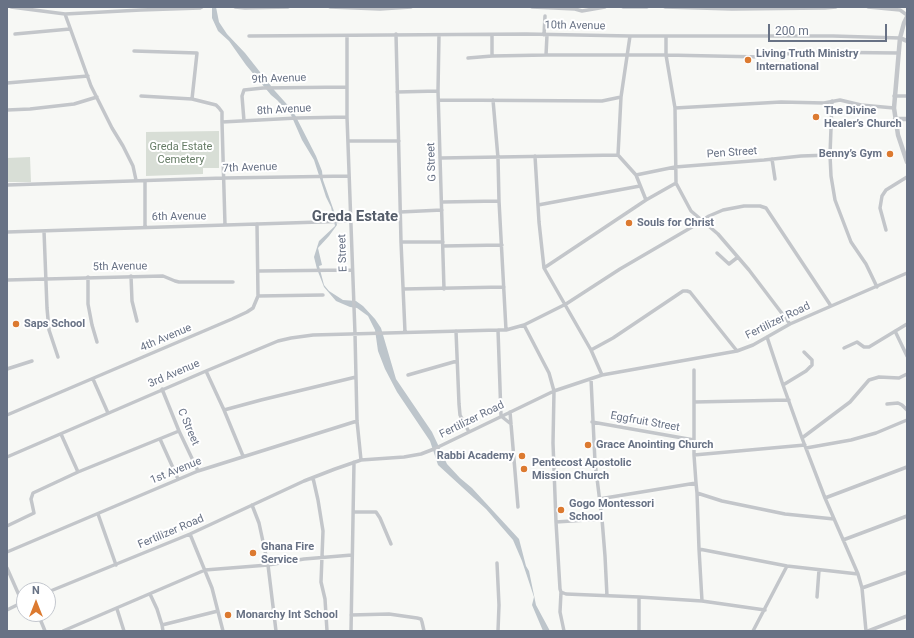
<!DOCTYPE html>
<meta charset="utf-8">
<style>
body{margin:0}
#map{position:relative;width:914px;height:638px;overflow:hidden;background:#f7f8f5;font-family:Roboto,sans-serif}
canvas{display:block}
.frame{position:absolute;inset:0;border:8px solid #687285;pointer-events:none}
.north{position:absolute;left:16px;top:582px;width:40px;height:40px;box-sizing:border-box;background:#fff;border:1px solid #c3c7ce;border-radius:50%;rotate:0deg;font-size:11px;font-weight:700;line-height:16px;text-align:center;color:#687285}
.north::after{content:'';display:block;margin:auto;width:14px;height:18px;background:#dc7a30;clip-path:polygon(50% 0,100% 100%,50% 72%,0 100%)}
.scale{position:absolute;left:768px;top:24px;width:119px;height:18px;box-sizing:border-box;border:2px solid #687285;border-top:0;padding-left:5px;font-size:12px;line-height:14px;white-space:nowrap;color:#687285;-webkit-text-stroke:3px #fff;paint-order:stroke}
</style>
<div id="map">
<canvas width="914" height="638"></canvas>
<div class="frame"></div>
<div class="north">N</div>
<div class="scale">200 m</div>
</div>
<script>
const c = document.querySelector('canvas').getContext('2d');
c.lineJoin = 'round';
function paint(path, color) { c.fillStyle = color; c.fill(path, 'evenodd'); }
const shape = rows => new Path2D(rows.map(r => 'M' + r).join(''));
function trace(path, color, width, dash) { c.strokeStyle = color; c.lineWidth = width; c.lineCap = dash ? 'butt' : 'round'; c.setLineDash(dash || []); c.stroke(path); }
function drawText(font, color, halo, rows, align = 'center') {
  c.font = font + ' Roboto,sans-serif'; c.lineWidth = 4; c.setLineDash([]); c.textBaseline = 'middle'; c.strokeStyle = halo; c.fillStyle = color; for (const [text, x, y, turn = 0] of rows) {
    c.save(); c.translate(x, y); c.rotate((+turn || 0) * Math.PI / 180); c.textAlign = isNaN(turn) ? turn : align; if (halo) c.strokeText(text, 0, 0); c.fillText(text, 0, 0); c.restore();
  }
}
paint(shape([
 [219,131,219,168,203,168,203,174,146,176,146,132],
 [30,157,31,182,7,182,7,158]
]), '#d8ded6');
paint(shape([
 [212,7,216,7,219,22,227,34,245,53,275,91,293,111,316,156,322,171,323,180,335,214,337,225,329,236,318,248,322,265,319,266,324,285,329,291,343,300,356,301,363,306,375,319,381,328,396,379,432,432,447,464,460,478,472,488,519,539,526,566,529,571,536,605,550,631,543,631,532,605,534,597,522,561,513,540,486,509,438,465,430,441,397,392,385,369,378,351,375,330,368,316,357,308,350,307,336,301,324,287,317,269,314,257,319,241,335,226,331,207,326,197,314,160,302,140,291,115,277,100,271,95,246,65,229,41,218,31,212,18]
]), '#bdc5cb');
trace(shape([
 [11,7,65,14,141,10,200,8,202,7],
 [235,7,245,8,288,7],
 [330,7,380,9,411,7],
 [532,7,575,9,582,11,605,7],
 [623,7,647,7],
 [665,7,732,9,825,8,836,7],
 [868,7,900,10,907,15],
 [65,14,91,86,112,128,123,146,133,166,136,180],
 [15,34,70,29],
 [396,34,401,242,405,332],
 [439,35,438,91,444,289],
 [492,35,492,56],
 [544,35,545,16],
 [249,36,526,34,630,36,833,36,900,38],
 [347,36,347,117,355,334,357,421,361,460],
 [666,36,666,55,675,108,676,183,691,211,718,234,749,270,790,324],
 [134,51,197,53,192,99],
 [546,55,547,35],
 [468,58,492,56,546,55,666,55,761,57,803,52,899,53],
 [7,83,88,76],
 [397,92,438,91],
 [141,96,192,99,216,105,219,108,222,112,222,122,225,225],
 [894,96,907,96],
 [439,100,602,101,621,97,630,36],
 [493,100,498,158,499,201,506,330],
 [832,101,830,155,831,176,835,200,851,242,866,264,877,287],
 [675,108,781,102,824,103,840,100,861,105,894,108],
 [7,110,30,109,74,104,97,97],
 [244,121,242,96,244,90,263,88,347,87],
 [222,122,297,118,347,117],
 [349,141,399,141],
 [618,155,621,97],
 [535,156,539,222,544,268,591,350,602,375],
 [441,158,618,155,636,175,646,200],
 [772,159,775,179],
 [636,175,675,167,764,160,801,156,830,155],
 [145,181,145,227],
 [7,185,224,178,349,176],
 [442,202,499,201],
 [538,205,640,186],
 [400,212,442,210],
 [886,230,880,208,882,196,886,190,907,177],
 [44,231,47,308,49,330,58,357],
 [7,232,351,221],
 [401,242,443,242],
 [443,246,502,245],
 [717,253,729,264,738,257],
 [544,268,646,200,676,183],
 [259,271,352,270],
 [131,276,132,301,137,321],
 [88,277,88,304,92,325,97,342],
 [7,280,163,276,175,281,179,282,233,282],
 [403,289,504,287],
 [258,296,323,295],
 [524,325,549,373,554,391,553,443,556,522,602,519,595,462,591,379],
 [456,331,459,404,460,415,469,432],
 [895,331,907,356],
 [767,337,783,385,802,438,825,498,858,574,862,588,866,631],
 [844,348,857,342,864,347,869,347,907,324],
 [591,350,613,338,683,291,687,291,690,292,737,351],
 [7,369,32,361],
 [206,371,224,410],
 [408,375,457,361],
 [93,379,108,413],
 [783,385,806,371,812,365,812,360,804,352],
 [162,389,179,431,198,471],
 [694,402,789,400],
 [887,404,898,403,902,405,907,410],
 [510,412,518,507],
 [7,415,232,319,247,312,253,308,258,296,257,224],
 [592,422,694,440],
 [511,424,501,416,498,330,506,330,524,325,566,304,620,269,692,227,709,216,723,210,744,206,760,206,766,208,831,306],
 [61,434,78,472],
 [802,438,850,402,869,380,879,377,899,378,907,374],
 [160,439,178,479],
 [806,448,851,440,876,433,907,420],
 [694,455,805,445],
 [243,456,224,410,261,400,356,377],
 [7,457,206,371,278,341,291,338,313,335,498,330],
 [313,478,318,500,323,531,321,582,325,599,327,631],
 [696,483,697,493,722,501,785,514,834,519],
 [697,493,699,549,787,566,858,574],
 [825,498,907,467],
 [599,499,696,483,694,455,694,370],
 [252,505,259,523,268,565,276,631],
 [353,512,376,512,380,518,391,544],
 [98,514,116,565],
 [602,519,605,556,607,596],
 [556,522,560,589,561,592,566,594,639,597,702,601,765,610],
 [7,526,34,513,31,499,33,493,78,472,179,431],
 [190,534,212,588,223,631],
 [843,540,907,516],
 [699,549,702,601],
 [7,552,198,471,357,421],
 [497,563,499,605,498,631],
 [7,568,22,602],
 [862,588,907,572],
 [48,592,190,534,304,481,335,469,361,460,404,457,421,454,434,449,554,391,602,375,737,351,753,345,790,324,907,273],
 [561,592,560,612,564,631],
 [150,594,157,609,162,625],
 [639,597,639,631],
 [817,597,819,570],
 [117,609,124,631],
 [7,610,23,602],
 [38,614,45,631],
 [351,615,389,614,417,618,421,619,422,622,424,631],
 [63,631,205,570,268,565,304,559,352,555],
 [163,631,162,625,218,611],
 [351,631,354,462],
 [753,631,787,566],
 [868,631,907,616]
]), '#c3c6ca', 3.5);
trace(shape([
 [907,17,904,23,900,38,894,108,898,135,907,162],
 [900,38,907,41],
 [895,119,907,119]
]), '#c3c6ca', 4.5);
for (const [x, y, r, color] of [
 [748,60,4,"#dc7a30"],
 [816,117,4,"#dc7a30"],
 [890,154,4,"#dc7a30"],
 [629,223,4,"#dc7a30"],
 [16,324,4,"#dc7a30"],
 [588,445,4,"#dc7a30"],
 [522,456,4,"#dc7a30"],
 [524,469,4,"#dc7a30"],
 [561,510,4,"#dc7a30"],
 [253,553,4,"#dc7a30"],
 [228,615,4,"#dc7a30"]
]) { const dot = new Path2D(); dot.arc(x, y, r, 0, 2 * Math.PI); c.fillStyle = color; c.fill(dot); trace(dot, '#fff', 1.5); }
drawText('11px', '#687285', '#fff', [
 ["10th Avenue",575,26,1],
 ["9th Avenue",279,79,-2],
 ["8th Avenue",284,110,-3],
 ["Pen Street",732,153,-4],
 ["G Street",432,162,-92],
 ["7th Avenue",250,168,-2],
 ["6th Avenue",179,217,-1],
 ["E Street",343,253,-92],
 ["5th Avenue",120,267,-1],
 ["Fertilizer Road",778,321,-26],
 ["4th Avenue",166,338,-23],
 ["3rd Avenue",174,374,-23],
 ["Fertilizer Road",472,420,-26],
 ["Eggfruit Street",645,422,10],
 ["C Street",188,427,67],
 ["1st Avenue",176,471,-22],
 ["Fertilizer Road",171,532,-23]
]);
drawText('bold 11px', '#687285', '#fff', [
 ["Living Truth Ministry",756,54],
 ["International",756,67],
 ["The Divine",824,111],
 ["Healer’s Church",824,124],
 ["Benny’s Gym",882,154,"right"],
 ["Souls for Christ",637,223],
 ["Saps School",24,324],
 ["Grace Anointing Church",596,445],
 ["Rabbi Academy",514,456,"right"],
 ["Pentecost Apostolic",532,463],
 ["Mission Church",532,476],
 ["Gogo Montessori",569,504],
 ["School",569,517],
 ["Ghana Fire",261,547],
 ["Service",261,560],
 ["Monarchy Int School",236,615]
], 'left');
drawText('11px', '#667c66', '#fff', [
 ["Greda Estate",181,147],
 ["Cemetery",181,160]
]);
drawText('bold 15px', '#555d6a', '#fff', [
 ["Greda Estate",355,217]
]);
</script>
